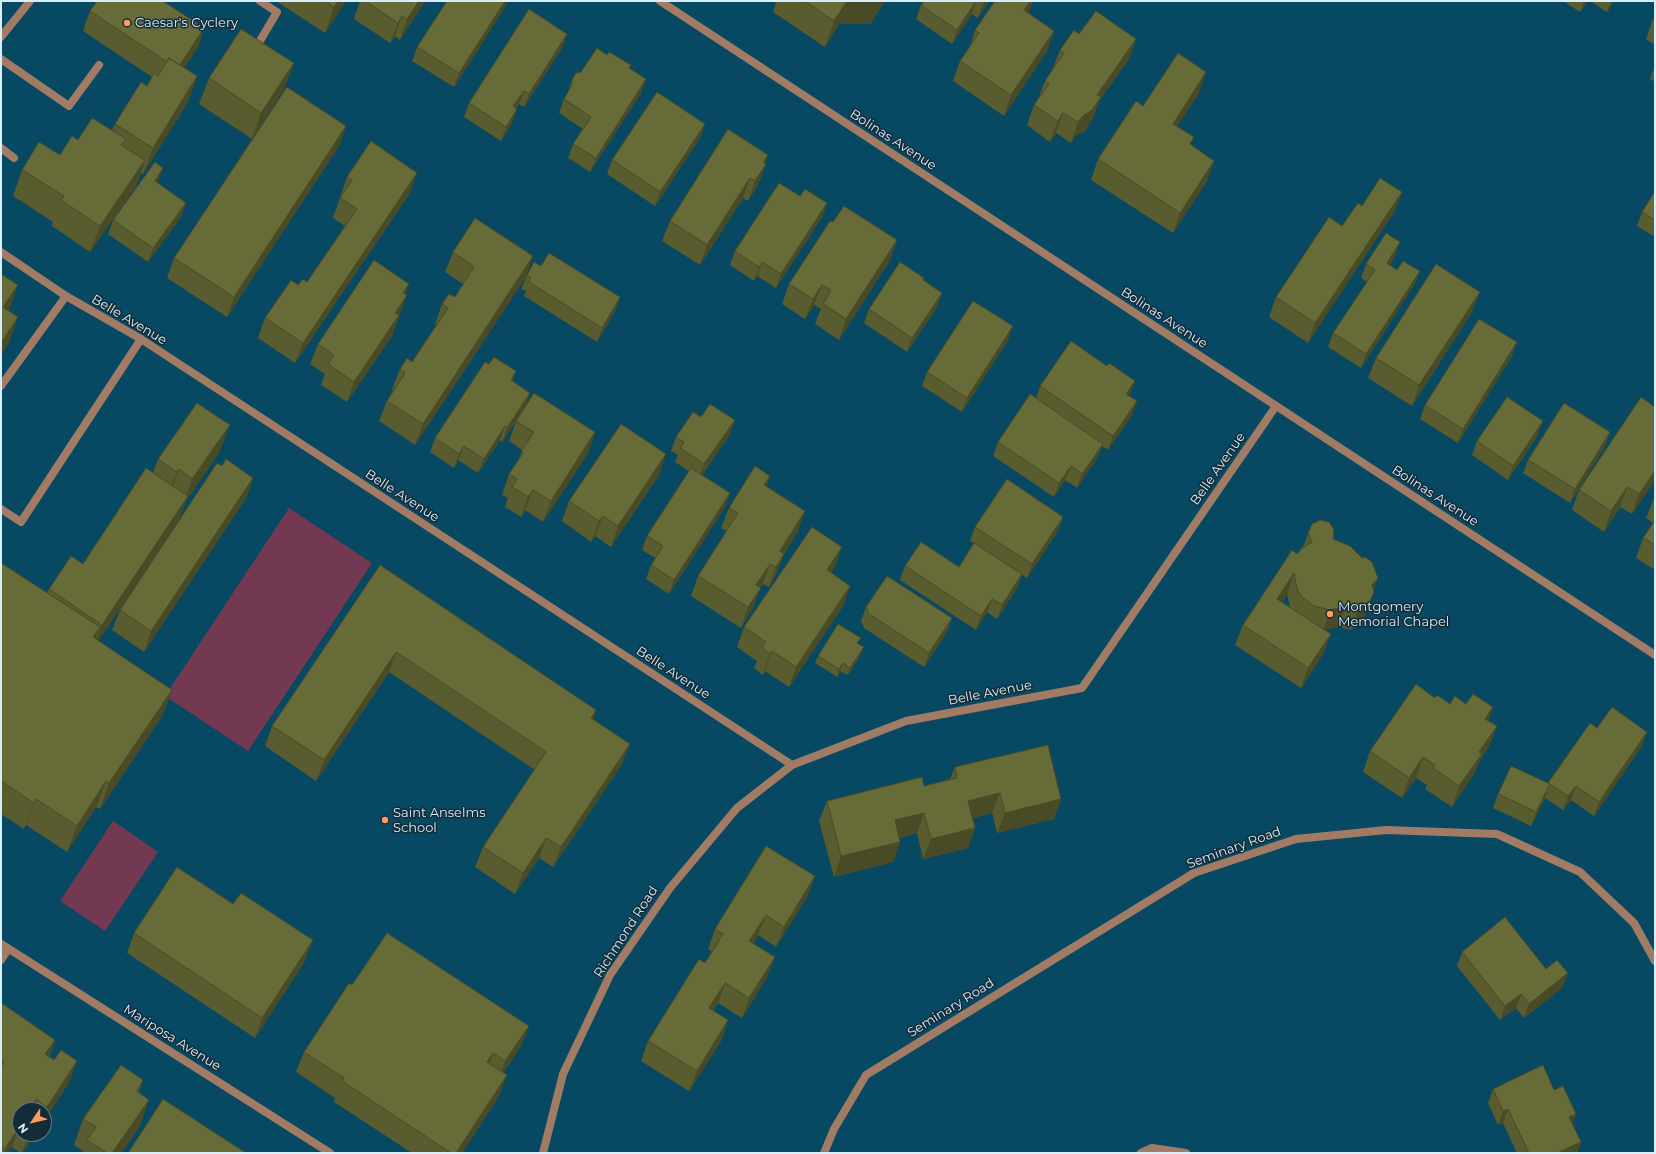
<!DOCTYPE html>
<style>
body{margin:0}
#map{position:relative;width:1656px;height:1154px;overflow:hidden;background:#074863;font-family:Montserrat,sans-serif}
canvas{display:block}
.frame{position:absolute;inset:0;border:2px solid #d7eefb;pointer-events:none}
.north{position:absolute;left:12px;top:1102px;width:40px;height:40px;box-sizing:border-box;background:#142b38;border:1px solid #627986;border-radius:50%;rotate:235deg;font-size:11px;font-weight:700;line-height:16px;text-align:center;color:#d7eefb}
.north::after{content:'';display:block;margin:auto;width:14px;height:18px;background:#fe9b58;clip-path:polygon(50% 0,100% 100%,50% 72%,0 100%)}
</style>
<div id="map">
<canvas width="1656" height="1154"></canvas>
<div class="frame"></div>
<div class="north">N</div>
</div>
<script>
const c = document.querySelector('canvas').getContext('2d');
c.lineJoin = 'round';
function paint(path, color) { c.fillStyle = color; c.fill(path, 'evenodd'); }
const shape = rows => new Path2D(rows.map(r => 'M' + r).join(''));
function trace(path, color, width, dash) { c.strokeStyle = color; c.lineWidth = width; c.lineCap = dash ? 'butt' : 'round'; c.setLineDash(dash || []); c.stroke(path); }
function drawText(font, color, halo, rows, align = 'center') {
  c.font = font + ' Montserrat,sans-serif'; c.lineWidth = 3; c.setLineDash([]); c.textBaseline = 'middle'; c.strokeStyle = halo; c.fillStyle = color; for (const [text, x, y, turn = 0] of rows) {
    c.save(); c.translate(x, y); c.rotate((+turn || 0) * Math.PI / 180); c.textAlign = isNaN(turn) ? turn : align; if (halo) c.strokeText(text, 0, 0); c.fillText(text, 0, 0); c.restore();
  }
}
paint(shape([
 [289,508,372,563,248,751,165,696],
 [113,821,158,852,105,931,60,901]
]), '#733953');
trace(shape([
 [254,51,277,12,260,1],
 [1,59,69,106,99,65],
 [1,148,14,158],
 [1,386,66,296],
 [1,509,21,522,141,339],
 [1,960,8,949],
 [1141,1153,1152,1148,1186,1153]
]), '#a17b63', 8);
trace(shape([
 [1,252,66,296,141,339,792,765,906,721,1082,688,1276,406],
 [1,944,330,1153],
 [543,1153,563,1074,610,975,670,888,737,808,792,765],
 [824,1153,834,1129,866,1075,1194,873,1296,839,1386,830,1497,834,1580,872,1634,923,1655,961]
]), '#a17b63', 8);
trace(shape([
 [660,1,1655,655],
 [1,37,30,1]
]), '#a17b63', 8);
paint(shape([
 [276,1,346,1,325,33],
 [360,1,425,1,400,40,395,36,390,43,354,19],
 [447,1,508,1,505,7,454,87,412,61,417,47],
 [773,1,885,1,870,24,839,24,825,47,773,12,776,3],
 [924,1,989,1,978,18,972,14,952,44,916,19,921,5],
 [1563,1,1588,1,1580,12],
 [1590,1,1614,1,1607,12],
 [1030,10,1028,13,1054,31,1047,51,1004,116,953,81,960,61,969,49,975,30],
 [90,11,204,28,197,49,184,68,197,76,188,102,143,174,141,173,136,186,90,252,52,226,53,222,13,196,22,170,60,155,78,140,112,130,115,124,147,86,152,77,83,31],
 [1655,16,1655,45,1646,39,1653,19],
 [567,34,562,48,524,107,519,104,516,108,517,109,512,123,501,141,464,117,469,103],
 [1079,34,1136,39,1129,59,1099,101,1093,118,1085,131,1075,136,1071,143,1056,133,1050,142,1027,125,1034,105,1038,99,1045,81,1052,70,1060,50],
 [607,55,629,69,641,93,590,172,568,158,573,144,583,129,559,113,564,99,567,94,572,80,581,72],
 [1655,66,1655,82,1650,79],
 [209,78,284,89,252,139,199,104],
 [1199,93,1177,126,1191,145,1214,161,1207,181,1173,233,1091,180,1098,159,1143,106],
 [705,124,700,138,655,206,607,174,612,160],
 [346,126,339,146,227,317,167,278,174,258],
 [768,155,765,164,766,164,758,185,748,201,743,198,700,265,662,241,670,221],
 [347,177,410,193,295,363,258,338,265,318,298,285,307,282,345,226,333,218],
 [158,182,157,183,181,217,148,262,108,234,113,220],
 [1655,191,1655,237,1637,226,1642,212],
 [1402,192,1394,212,1308,343,1269,317,1276,297,1342,226],
 [800,196,827,203,822,217,776,288,757,276,754,281,730,265,735,251],
 [833,222,897,240,890,260,839,340,815,324,821,309,814,305,805,319,782,304,789,284],
 [453,252,526,277,415,445,379,421,387,401,393,390,392,389,400,369,412,362,436,325,435,324,442,304,455,297,463,284,445,272],
 [1395,256,1390,265,1397,270,1420,271,1414,285,1361,368,1328,347,1333,333,1367,282,1361,278,1366,264],
 [541,266,620,297,615,311,597,342,524,296,526,291,521,289,527,275],
 [923,280,942,293,937,307,907,352,864,323,869,309],
 [405,294,399,315,392,336,347,402,321,385,325,374,310,364,318,344],
 [1472,312,1412,406,1368,378,1376,358],
 [1008,340,962,412,922,386,927,372],
 [1512,356,1458,443,1420,419,1425,405],
 [489,364,516,371,512,381,530,393,525,407,502,442,500,440,478,473,458,460,454,468,430,452,435,438],
 [1040,386,1129,396,1132,415,1108,450,1102,446,1097,458,1077,488,1065,480,1054,497,993,456,998,442,1036,398],
 [701,417,735,420,730,434,702,475,730,493,725,507,669,594,646,579,651,565,655,558,642,550,647,536,689,471,675,462,678,455,671,451,676,437],
 [516,421,595,432,588,453,543,522,525,510,521,517,505,507,508,498,502,495,509,474,518,462,522,450,509,441],
 [1610,432,1605,446,1570,503,1523,473,1528,460],
 [1538,435,1508,480,1472,455,1477,441],
 [220,451,186,501,178,521,222,466,253,478,246,498,144,652,112,630,120,610,159,551,98,641,172,690,162,716,100,809,96,807,67,852,26,825,24,829,1,814,1,563,47,593,49,589,83,564,153,473,158,459],
 [659,475,611,547,595,536,591,542,562,521,569,501],
 [770,476,766,486,798,531,784,554,776,574,769,587,763,584,760,588,753,608,741,628,691,596,698,576,727,531,721,528,729,508],
 [1655,480,1632,514,1620,507,1604,532,1572,510,1579,490],
 [1655,496,1655,570,1636,558,1643,538,1653,523,1646,518],
 [1063,517,1058,531,1027,578,1022,575,1017,588,997,619,987,612,976,630,900,580,905,566,959,567,974,543,970,541,975,527],
 [1312,524,1333,539,1374,590,1362,624,1351,630,1338,627,1324,630,1331,634,1323,654,1301,688,1235,645,1243,625,1297,554,1303,547],
 [1287,594,1290,607,1282,602],
 [380,565,596,710,593,719,622,764,553,867,539,858,515,894,475,867,483,847,535,770,389,672,316,781,265,746,272,726],
 [835,567,831,572,850,586,843,606,789,687,765,671,763,675,754,668,757,661,737,647,744,627],
 [866,607,952,618,947,632,924,667,864,628,861,621],
 [858,644,861,654,848,675,840,671,837,677,815,663,818,656],
 [1435,698,1450,704,1466,704,1493,707,1488,720,1497,726,1489,746,1479,762,1474,774,1452,807,1425,789,1427,785,1416,778,1402,798,1363,772,1370,751],
 [1597,728,1642,746,1594,816,1571,800,1563,810,1545,798,1531,826,1493,808,1498,794,1548,783],
 [955,767,1061,799,1054,819,997,833,992,813,973,818,975,828,968,848,923,859,917,833,899,838,900,842,893,862,834,877,819,821,827,801,924,786,950,779],
 [815,876,807,897,776,947,758,935,753,944,767,977,742,1018,718,1003,713,1011,728,1020,721,1041,689,1091,641,1061,648,1041,705,963,712,952,708,949,715,929],
 [233,904,305,961,255,1038,127,953,134,933],
 [1462,952,1546,969,1563,987,1524,1018,1516,1008,1500,1020,1457,966],
 [352,985,529,1026,521,1046,503,1073,499,1096,462,1153,412,1153,334,1102,335,1098,296,1072,304,1052],
 [1,1007,55,1040,49,1057,70,1081,44,1121,44,1110,20,1110,20,1134,32,1134,28,1145,22,1153,20,1153,12,1147,8,1153,1,1153],
 [143,1080,139,1093,140,1126,121,1153,83,1153,83,1151,74,1145,83,1119],
 [1493,1089,1554,1090,1576,1114,1572,1123,1581,1142,1577,1153,1517,1153,1503,1123,1498,1125,1488,1103]
]), '#595c2f');
paint(shape([
 [338,1,346,1,325,33,334,7],
 [419,1,425,1,400,40,407,19],
 [505,1,508,1,505,7,454,87,459,73],
 [847,1,885,1,870,24,839,24,825,47,834,21],
 [976,1,972,14,952,44,957,30],
 [985,1,989,1,978,18,983,4],
 [1030,1,1033,1,1030,10,1016,31,1024,10],
 [1584,1,1588,1,1580,12],
 [1611,1,1614,1,1607,12],
 [402,16,395,36,390,43,398,23],
 [204,28,197,49,170,89,177,69],
 [1054,31,1047,51,1004,116,1011,95],
 [567,34,562,48,524,107,529,94],
 [1136,39,1129,59,1099,101,1093,118,1085,131,1075,136,1071,143,1078,122],
 [294,63,284,89,252,139,261,113],
 [1206,72,1199,93,1166,144,1173,124],
 [197,76,188,102,143,174,153,148],
 [646,79,641,93,590,172,596,158],
 [524,91,519,104,508,120,513,106],
 [517,109,512,123,501,141,506,127],
 [1063,113,1056,133,1050,142,1058,121],
 [705,124,700,138,655,206,660,192],
 [346,126,339,146,227,317,234,297],
 [768,155,764,168,766,164,758,185,748,201,755,181,763,162],
 [145,160,136,186,90,252,100,226],
 [1214,161,1207,181,1173,233,1180,213],
 [163,168,158,182,150,195,155,181],
 [417,173,410,193,295,363,303,343],
 [750,178,743,198,700,265,707,245],
 [1402,192,1394,212,1308,343,1315,323],
 [186,203,181,217,148,262,153,248],
 [827,203,822,217,776,288,781,274],
 [897,240,890,260,839,340,846,319],
 [1400,242,1395,256,1382,277,1387,263],
 [533,256,526,277,415,445,423,424],
 [762,262,757,276,754,281,759,267],
 [1420,271,1414,285,1361,368,1366,354],
 [409,284,403,301,407,295,392,336,347,402,354,382,395,313,403,293],
 [18,285,9,311,3,307],
 [822,285,814,305,805,319,813,299],
 [1480,292,1472,312,1412,406,1419,385],
 [942,293,937,307,907,352,912,338],
 [620,297,615,311,597,342,602,328],
 [18,317,9,343,1,355,1,343],
 [1013,326,1008,340,962,412,967,398],
 [1517,342,1512,356,1458,443,1463,429],
 [516,371,511,385,511,380],
 [1135,381,1130,395,1121,408,1126,394],
 [530,393,525,407,502,442,507,428],
 [1137,401,1132,415,1108,450,1113,436],
 [735,420,730,434,699,478,704,464],
 [1543,421,1538,435,1508,480,1513,466],
 [230,425,220,451,186,501,178,522,92,651,102,625,185,500,192,479],
 [505,426,500,440,478,473,484,459],
 [595,432,588,453,543,522,551,501],
 [1610,432,1605,446,1570,503,1575,489],
 [1103,444,1097,458,1077,488,1082,474],
 [464,446,458,460,454,468,459,454],
 [666,454,659,475,611,547,618,526],
 [1071,466,1065,480,1054,497,1059,483],
 [179,469,169,496,167,498,177,472],
 [1655,471,1655,480,1632,514,1639,494],
 [770,476,763,496,764,485],
 [253,478,246,498,144,652,151,631],
 [1627,487,1620,507,1604,532,1611,511],
 [533,490,525,510,521,517,528,497],
 [730,493,725,507,669,594,674,580],
 [805,511,798,531,775,567,780,551],
 [603,516,595,536,591,542,599,521],
 [1063,517,1058,531,1027,578,1032,564],
 [842,547,835,567,820,590,827,570],
 [784,554,776,574,769,587,776,567],
 [770,564,763,584,749,605,756,585],
 [1294,573,1287,594,1270,619,1277,599],
 [1022,574,1017,588,997,619,1002,605],
 [1378,578,1371,598,1372,585],
 [850,586,843,606,789,687,796,667],
 [761,588,753,608,741,628,748,607],
 [1374,592,1362,624,1351,630,1358,610],
 [992,599,987,612,976,630,981,616],
 [1346,606,1338,627,1323,630,1330,610],
 [952,618,947,632,924,667,929,653],
 [100,627,90,653,93,637],
 [1331,634,1323,654,1301,688,1308,668],
 [864,647,861,654,848,675,850,668],
 [772,651,765,671,763,675,770,654],
 [396,652,389,672,316,781,324,760],
 [843,663,840,671,837,677,839,669],
 [172,690,162,716,100,809,109,783],
 [1493,707,1486,728,1485,719],
 [596,710,589,730,591,718],
 [1497,726,1489,746,1479,762,1474,774,1452,807,1459,786,1479,752],
 [1647,732,1642,746,1594,816,1599,802],
 [630,744,622,764,553,867,561,847],
 [1423,757,1416,778,1402,798,1409,778],
 [106,781,96,807,67,852,77,826],
 [1550,784,1545,798,1531,826,1536,812],
 [1576,786,1571,800,1563,810,1568,796],
 [1000,793,992,813,961,821,968,801],
 [36,799,26,825,24,829,34,803],
 [1061,799,1054,819,997,833,1005,813],
 [924,813,917,833,888,840,895,820],
 [975,828,968,848,923,859,931,839],
 [546,838,539,858,515,894,523,873],
 [900,842,893,862,834,877,841,856],
 [815,876,807,897,776,947,784,927],
 [766,915,758,935,742,962,749,941],
 [313,940,305,961,255,1038,262,1018],
 [775,957,767,977,742,1018,749,998],
 [1568,973,1563,987,1524,1018,1529,1004],
 [725,983,718,1003,702,1028,709,1008],
 [1521,994,1516,1008,1500,1020,1505,1006],
 [728,1020,721,1041,689,1091,697,1071],
 [529,1026,521,1046,498,1081,505,1061],
 [55,1040,47,1060,45,1054],
 [493,1053,486,1073,487,1062],
 [77,1061,70,1081,44,1121,44,1116,47,1107],
 [507,1075,499,1096,462,1153,456,1153],
 [143,1080,134,1106,137,1091],
 [36,1099,32,1110,28,1110],
 [149,1100,140,1126,121,1153,112,1153],
 [1508,1109,1503,1123,1498,1125,1503,1111],
 [1576,1114,1571,1128,1569,1117],
 [19,1127,12,1147,8,1153,4,1153,5,1149],
 [29,1134,32,1134,28,1145,22,1153],
 [1581,1142,1577,1153,1557,1153]
]), '#484b26');
const building = shape([
 [97,1,163,1,204,28,180,65,169,58,167,62,90,11,97,1],
 [325,1,338,1,334,7,325,1],
 [365,1,419,1,407,19,402,16,398,23,365,1],
 [447,1,505,1,459,73,417,47,447,1],
 [805,1,847,1,834,21,805,1],
 [924,1,976,1,957,30,921,5,924,1],
 [978,1,985,1,983,4,978,1],
 [995,1,1030,1,1024,10,1054,31,1011,95,960,61,979,33,975,30,995,1],
 [529,9,567,34,529,94,524,91,513,106,517,109,506,127,469,103,529,9],
 [1096,11,1136,39,1099,92,1097,95,1101,97,1092,110,1083,116,1078,122,1063,113,1058,121,1034,105,1049,84,1045,81,1064,53,1060,50,1074,30,1079,34,1096,11],
 [241,29,294,63,261,113,209,78,241,29],
 [597,48,607,55,609,52,631,65,629,68,646,79,596,158,573,144,591,117,564,99,572,85,572,80,576,73,581,72,597,48],
 [1178,53,1206,72,1173,124,1194,137,1190,144,1214,161,1180,213,1098,159,1136,101,1143,106,1178,53],
 [169,58,197,76,153,148,115,124,141,82,147,86,154,73,158,76,169,58],
 [287,87,346,126,234,297,174,258,287,87],
 [657,92,705,124,660,192,612,160,657,92],
 [92,118,126,139,121,145,145,160,100,226,61,200,64,196,22,170,39,142,60,155,72,136,78,140,92,118],
 [728,129,768,155,763,162,766,164,755,181,750,178,707,245,670,221,728,129],
 [371,141,417,173,303,343,265,318,291,280,298,285,303,279,307,282,357,209,340,198,352,180,347,177,371,141],
 [155,162,163,168,155,181,186,203,153,248,113,220,155,162],
 [1380,178,1402,192,1315,323,1276,297,1329,217,1342,226,1358,203,1362,206,1380,178],
 [779,183,800,196,805,189,827,203,781,274,762,262,759,267,735,251,779,183],
 [1655,191,1655,220,1642,212,1655,191],
 [844,206,897,240,846,319,823,304,831,290,822,285,813,299,789,284,830,221,833,222,844,206],
 [475,218,533,256,423,424,387,401,405,373,400,369,407,358,412,362,448,308,442,304,449,294,455,297,474,267,453,252,475,218],
 [1386,233,1400,242,1387,263,1397,270,1403,261,1420,271,1366,354,1333,333,1375,270,1366,264,1386,233],
 [549,253,620,297,602,328,529,282,531,278,527,275,534,262,541,266,549,253],
 [374,260,409,284,403,293,407,295,395,313,399,315,354,382,328,364,334,355,318,344,374,260],
 [900,262,924,278,923,280,942,293,912,338,869,309,900,262],
 [1436,264,1480,292,1419,385,1376,358,1436,264],
 [1,274,18,285,3,307,18,317,1,343,1,274],
 [973,301,1013,326,967,398,927,372,973,301],
 [1479,319,1517,342,1463,429,1425,405,1479,319],
 [1071,341,1107,366,1109,363,1135,381,1126,394,1137,401,1113,436,1040,386,1071,341],
 [494,357,516,371,511,380,530,393,507,428,505,426,484,459,464,446,459,454,435,438,485,362,489,364,494,357],
 [534,393,595,432,551,501,533,490,528,497,512,487,517,479,509,474,523,453,521,452,534,432,516,421,534,393],
 [1030,394,1103,444,1082,474,1071,466,1059,483,998,442,1030,394],
 [1507,397,1543,421,1513,466,1477,441,1507,397],
 [1641,397,1655,407,1655,471,1639,494,1627,487,1611,511,1579,490,1641,397],
 [197,403,230,425,192,479,179,469,177,472,158,459,197,403],
 [1564,403,1610,432,1575,489,1528,460,1564,403],
 [710,404,735,420,704,464,680,448,684,442,676,437,693,412,701,417,710,404],
 [621,424,666,454,618,526,603,516,599,521,569,501,621,424],
 [226,459,253,478,151,631,120,610,217,463,222,466,226,459],
 [755,466,770,476,764,485,805,511,780,551,784,554,776,567,770,564,756,585,761,588,748,607,698,576,738,513,729,508,755,466],
 [146,468,188,496,102,625,49,589,71,556,83,564,146,468],
 [691,468,730,493,674,580,651,565,663,546,647,536,691,468],
 [1007,479,1063,517,1032,564,975,527,1007,479],
 [1320,520,1329,522,1334,530,1333,539,1350,546,1362,558,1365,557,1372,562,1378,578,1372,585,1374,592,1369,604,1358,610,1346,606,1330,610,1314,606,1302,597,1297,589,1294,573,1277,599,1331,634,1308,668,1243,625,1292,550,1297,554,1301,549,1312,542,1308,533,1312,524,1320,520],
 [1655,520,1655,545,1643,538,1655,520],
 [812,527,842,547,827,570,850,586,796,667,772,651,770,654,762,648,766,642,744,627,812,527],
 [921,542,959,567,974,543,1022,574,1002,605,992,599,981,616,905,566,921,542],
 [1,563,100,627,93,637,172,690,109,783,106,781,77,826,36,799,34,803,1,781,1,563],
 [380,565,596,710,591,718,630,744,561,847,546,838,523,873,483,847,546,752,396,652,324,760,272,726,380,565],
 [887,576,952,618,929,653,869,614,866,607,887,576],
 [838,624,861,638,857,643,864,647,850,668,843,663,839,669,818,656,838,624],
 [1416,684,1435,698,1437,695,1450,704,1455,696,1466,704,1473,694,1493,707,1485,719,1497,726,1479,752,1482,754,1459,786,1433,768,1435,765,1423,757,1409,778,1370,751,1416,684],
 [1612,707,1647,732,1599,802,1576,786,1568,796,1548,783,1590,723,1597,728,1612,707],
 [1048,745,1061,799,1005,813,1000,793,968,801,975,828,931,839,924,813,895,820,900,842,841,856,827,801,922,777,924,786,957,778,955,767,1048,745],
 [1511,766,1550,784,1536,812,1498,794,1511,766],
 [766,846,815,876,784,927,766,915,749,941,775,957,749,998,725,983,709,1008,728,1020,697,1071,648,1041,699,959,705,963,723,934,715,929,766,846],
 [177,867,233,904,241,893,313,940,262,1018,134,933,177,867],
 [1505,917,1546,969,1557,960,1568,973,1529,1004,1521,994,1505,1006,1462,952,1505,917],
 [387,933,529,1026,505,1061,493,1053,487,1062,507,1075,456,1153,451,1153,342,1081,344,1078,304,1052,349,983,352,985,387,933],
 [3,1004,55,1040,45,1054,54,1060,61,1050,77,1061,47,1107,36,1099,28,1110,20,1110,20,1128,19,1127,5,1149,1,1146,1,1067,4,1062,1,1059,1,1007,3,1004],
 [121,1065,143,1080,137,1091,149,1100,112,1153,107,1153,87,1140,96,1127,83,1119,121,1065],
 [1543,1065,1554,1090,1563,1086,1576,1114,1569,1117,1581,1142,1557,1153,1529,1153,1508,1109,1503,1111,1493,1089,1543,1065],
 [163,1099,246,1153,128,1153,163,1099]
]);
paint(building, '#676b37');
trace(building, '#484b26', 1);
for (const [x, y, r, color] of [
 [127,23,4,"#fe9b58"],
 [1330,614,4,"#fe9b58"],
 [385,820,4,"#fe9b58"]
]) { const dot = new Path2D(); dot.arc(x, y, r, 0, 2 * Math.PI); c.fillStyle = color; c.fill(dot); trace(dot, '#142b38', 1.5); }
drawText('13px', '#d7eefb', '#142b38', [
 ["Caesar's Cyclery",135,23],
 ["Montgomery",1338,607],
 ["Memorial Chapel",1338,622],
 ["Saint Anselms",393,813],
 ["School",393,828]
], 'left');
drawText('13px', '#d7eefb', '#142b38', [
 ["Bolinas Avenue",893,140,33],
 ["Bolinas Avenue",1164,318,33],
 ["Belle Avenue",129,320,31],
 ["Belle Avenue",1218,469,-55],
 ["Belle Avenue",402,496,33],
 ["Bolinas Avenue",1435,496,33],
 ["Belle Avenue",673,673,33],
 ["Belle Avenue",990,693,-11],
 ["Seminary Road",1234,848,-20],
 ["Richmond Road",626,932,-57],
 ["Seminary Road",951,1008,-32],
 ["Mariposa Avenue",172,1038,32]
]);
</script>
